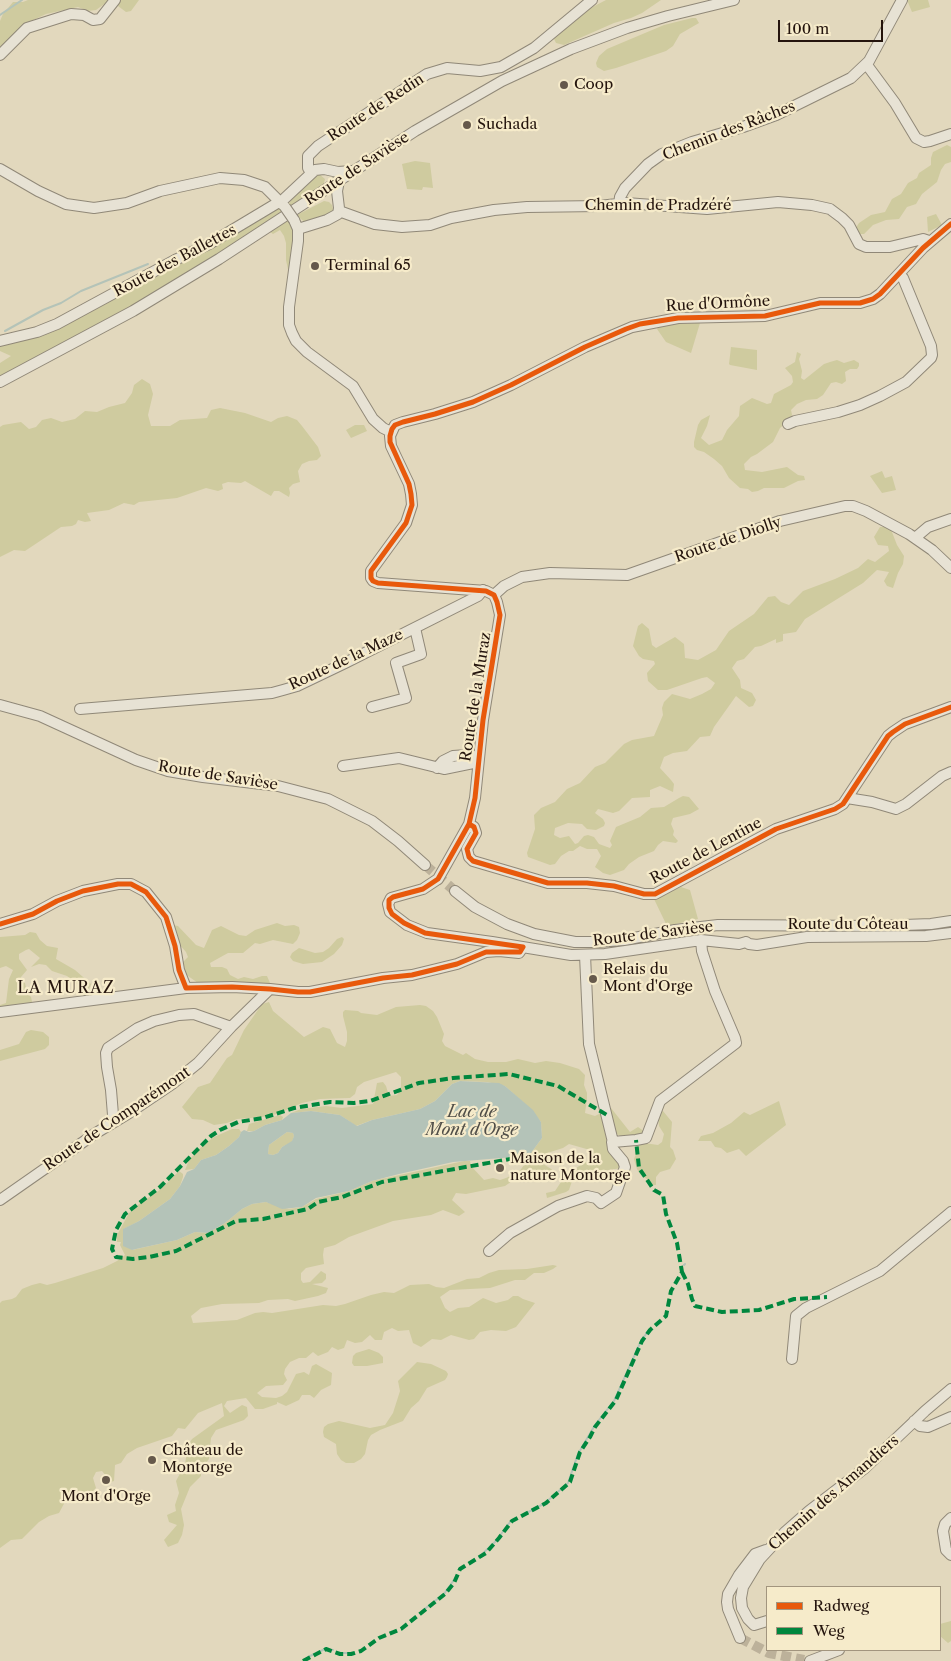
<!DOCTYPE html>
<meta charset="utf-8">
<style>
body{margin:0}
#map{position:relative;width:951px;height:1661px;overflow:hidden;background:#e2d8bd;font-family:"Libre Caslon Text",serif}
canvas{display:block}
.legend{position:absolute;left:766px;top:1586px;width:175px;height:65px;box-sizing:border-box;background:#f6ebca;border:1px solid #a2957e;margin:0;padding:6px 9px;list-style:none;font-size:15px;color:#24140d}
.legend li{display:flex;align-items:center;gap:10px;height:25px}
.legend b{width:25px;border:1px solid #a2957e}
.scale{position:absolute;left:778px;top:20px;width:105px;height:22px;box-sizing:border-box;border:2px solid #24140d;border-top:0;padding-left:6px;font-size:15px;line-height:18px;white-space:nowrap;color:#24140d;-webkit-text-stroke:4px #f6ebca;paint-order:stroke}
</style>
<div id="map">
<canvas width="951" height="1661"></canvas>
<ul class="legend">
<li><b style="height:6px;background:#e8590c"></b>Radweg</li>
<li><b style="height:6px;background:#00873e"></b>Weg</li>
</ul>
<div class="scale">100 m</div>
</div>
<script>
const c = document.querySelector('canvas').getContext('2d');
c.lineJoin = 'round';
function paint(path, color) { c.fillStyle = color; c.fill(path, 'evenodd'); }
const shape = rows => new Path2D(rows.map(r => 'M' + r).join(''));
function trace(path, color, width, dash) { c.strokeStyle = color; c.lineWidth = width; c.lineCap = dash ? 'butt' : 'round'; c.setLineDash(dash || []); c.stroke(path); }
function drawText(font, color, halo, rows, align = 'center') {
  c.font = font + ' "Libre Caslon Text",serif'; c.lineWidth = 4.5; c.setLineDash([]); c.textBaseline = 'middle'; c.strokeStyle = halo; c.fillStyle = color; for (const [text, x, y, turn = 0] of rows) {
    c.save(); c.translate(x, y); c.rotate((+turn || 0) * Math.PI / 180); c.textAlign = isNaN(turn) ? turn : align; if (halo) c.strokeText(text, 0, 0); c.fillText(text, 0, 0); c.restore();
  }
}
paint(shape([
 [28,0,139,0,131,11,126,12,110,0,96,10,88,11,78,7,46,14,27,23,0,47,0,21,3,14,13,2,23,2],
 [606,0,661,0,642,13,631,18,614,23,564,45,556,43,554,39,555,35,583,12],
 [907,0,928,0,930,7,912,12],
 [692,18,696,18,699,23,680,34,673,46,666,51,616,68,604,71,597,67,596,63,599,56,607,49,664,25],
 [947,145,951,147,951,162,945,164,941,170,937,182,922,194,916,204,907,207,899,219,886,220,873,225,864,234,857,234,855,229,859,223,871,215,885,212,892,199,901,194,908,183,917,178,919,173,931,165,931,158,933,152],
 [415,161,430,163,433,188,423,187,422,190,407,189,402,164],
 [319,174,325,179,323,187,291,208,289,204,293,196,315,176],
 [324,201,329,202,332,205,333,210,329,214,305,222,298,217,297,215],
 [275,209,280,209,284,213,225,250,117,315,0,377,0,363,11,356,0,351,0,345,9,343],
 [936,214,942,225,928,232,927,217],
 [288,219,293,226,295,236,290,279,286,260,286,243,284,236,280,230,273,234,270,232],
 [697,323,700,323,691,353,666,342,657,329,660,325],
 [731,347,757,350,757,370,730,365,729,364],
 [797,352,801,354,799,359,802,371,801,378,804,380,824,364,830,362,837,360,844,363,854,360,859,363,859,366,857,369,850,369,845,372,846,381,842,384,836,382,831,383,823,395,817,399,806,400,797,404,791,410,792,415,790,419,780,428,773,442,757,454,751,457,744,464,745,470,762,472,787,467,798,475,804,476,805,480,798,481,784,488,764,488,758,491,752,492,748,489,740,488,729,478,722,466,714,459,704,452,697,450,694,447,694,442,698,425,701,420,710,415,707,426,701,438,709,445,722,440,727,430,739,416,740,406,752,398,767,404,771,403,774,394,791,385,793,382,792,376,785,368,795,362],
 [142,379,150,384,153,394,148,415,151,426,170,426,180,420,207,418,211,410,220,408,245,413,271,422,278,418,287,416,297,420,302,426,318,447,321,456,317,460,309,461,302,464,298,471,300,482,293,484,289,488,290,493,289,497,279,491,274,491,271,496,245,481,241,483,228,482,222,484,223,489,218,491,206,488,177,498,139,502,134,505,124,503,109,510,87,513,91,521,85,522,78,520,76,524,72,526,61,527,25,551,14,550,0,557,0,427,3,425,21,422,29,429,36,427,42,420,51,418,62,422,75,419,85,411,97,412,109,407,125,403,132,393,134,385],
 [355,425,364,425,367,431,351,438,346,430],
 [882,471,885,478,892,476,896,490,882,493,870,476],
 [880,527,890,527,897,545,904,556,903,564,898,573,893,588,887,586,884,581,889,572,877,570,863,583,805,619,796,632,783,634,783,641,776,643,776,639,761,646,755,647,744,659,737,661,732,668,740,680,741,688,752,693,756,700,753,706,749,707,736,696,714,727,710,736,700,737,687,751,673,753,664,757,660,768,671,780,674,784,673,792,660,786,650,790,650,797,632,798,619,811,613,813,598,809,595,813,603,819,605,823,604,826,596,830,587,829,582,824,568,823,555,828,554,835,560,838,569,836,575,844,578,843,584,836,588,835,594,837,599,844,610,848,612,845,610,841,616,827,640,817,651,808,664,807,679,798,683,796,689,797,699,809,690,814,673,818,671,824,674,831,673,835,678,841,676,843,663,841,658,845,654,851,639,857,629,864,624,870,610,875,603,873,595,867,601,856,597,849,587,849,580,846,573,851,569,851,561,856,555,864,550,865,528,857,527,853,535,829,534,815,541,808,555,802,567,789,580,783,595,767,605,763,624,744,632,740,654,736,663,715,662,708,664,702,672,694,690,699,702,694,711,689,715,683,707,677,702,678,667,690,658,690,648,681,647,673,655,664,654,661,643,659,639,656,633,646,638,626,642,623,649,629,652,645,656,648,675,637,684,644,685,658,698,660,716,650,729,631,754,614,768,597,775,596,781,602,789,605,803,591,835,579,858,568,868,559,875,562,889,551,888,546,878,545,874,537],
 [681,887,690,890,698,919,667,926,654,899],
 [277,923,285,926,294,925,299,927,300,933,297,940,293,944,273,940,260,944,255,943,243,953,228,953,210,963,211,967,222,967,227,969,230,975,238,979,244,977,253,979,262,976,267,976,270,983,265,985,216,983,212,982,198,983,181,971,180,965,188,957,186,952,171,935,173,925,178,926,196,945,204,948,212,930,221,926,239,935,246,936,255,930],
 [30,932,36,933,40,940,47,946,58,948,56,959,75,970,91,984,89,989,81,987,67,976,52,971,46,965,39,964,31,967,40,958,29,949,26,950,19,954,19,959,27,970,21,977,22,982,25,983,27,993,31,997,32,1002,28,1005,0,1008,0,1005,6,1003,9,979,13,970,6,966,0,968,0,937,25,935],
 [342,937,344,939,342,945,334,954,322,962,303,964,293,961,290,957,292,953,299,948,315,953,323,952,329,948,337,939],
 [269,1002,273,1011,304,1037,323,1027,330,1029,337,1043,345,1047,347,1041,347,1032,343,1016,343,1012,345,1010,358,1011,361,1013,377,1015,396,1007,420,1005,426,1006,433,1011,437,1017,444,1034,442,1041,445,1046,463,1055,466,1053,475,1059,488,1062,506,1062,518,1059,535,1063,546,1061,560,1063,579,1069,585,1075,584,1085,587,1093,587,1099,585,1113,595,1116,611,1108,630,1132,638,1127,645,1132,644,1143,658,1145,662,1142,664,1134,659,1126,657,1112,663,1111,672,1122,670,1147,673,1150,676,1159,670,1169,660,1172,656,1177,656,1185,652,1185,648,1180,640,1174,637,1169,634,1159,641,1141,623,1138,617,1134,615,1130,610,1130,622,1168,601,1171,576,1177,572,1181,569,1190,566,1192,547,1198,546,1193,555,1191,567,1173,588,1161,591,1153,590,1150,569,1144,563,1148,535,1157,523,1156,531,1153,542,1138,541,1122,525,1104,505,1086,487,1082,460,1081,452,1084,435,1101,420,1109,372,1120,356,1126,340,1115,311,1111,291,1113,301,1109,326,1106,342,1108,373,1104,377,1083,383,1082,386,1086,389,1096,397,1095,401,1089,401,1077,396,1072,364,1082,357,1087,355,1094,350,1098,320,1099,302,1103,277,1114,262,1117,237,1119,227,1123,214,1125,203,1120,192,1119,182,1107,198,1087,210,1083,227,1058,232,1055,244,1030,262,1004],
 [31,1030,43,1032,49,1037,49,1045,45,1049,0,1061,0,1050,19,1044,26,1032],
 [779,1101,786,1125,746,1156,739,1149,727,1153,721,1148,715,1147,711,1141,698,1141,701,1136,713,1133,731,1123,744,1112,750,1115],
 [280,1115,283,1117,282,1120,265,1125,254,1131,247,1131,249,1124],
 [232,1129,239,1129,241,1132,239,1137,229,1146,216,1155,201,1160,194,1169,185,1170,189,1160,203,1145,214,1137],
 [287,1132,293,1133,294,1136,292,1142,282,1147,278,1153,273,1155,268,1154,269,1145],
 [464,1161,470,1161,471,1166,484,1180,493,1178,500,1180,506,1178,519,1172,524,1165,531,1162,540,1162,556,1172,551,1176,546,1176,534,1171,525,1172,505,1186,466,1194,456,1193,452,1200,465,1212,459,1216,443,1210,431,1215,393,1221,349,1237,335,1245,324,1248,323,1255,324,1264,306,1268,301,1273,301,1280,303,1283,310,1282,321,1271,326,1274,326,1279,322,1283,312,1284,328,1288,326,1293,318,1296,295,1301,288,1299,268,1300,259,1303,222,1304,201,1308,191,1316,193,1323,237,1320,255,1313,263,1312,272,1313,323,1305,336,1306,345,1304,371,1295,384,1292,394,1293,410,1285,429,1284,436,1287,444,1288,467,1279,479,1278,489,1273,499,1270,527,1269,553,1265,557,1266,553,1269,544,1273,534,1273,525,1280,515,1280,490,1288,450,1290,440,1297,445,1308,450,1312,458,1308,469,1307,483,1298,496,1303,508,1300,513,1296,518,1296,523,1299,535,1303,516,1327,506,1331,491,1330,480,1332,474,1339,469,1340,451,1335,441,1340,432,1339,421,1347,413,1343,409,1330,398,1331,392,1328,384,1332,382,1340,375,1340,370,1335,362,1342,355,1343,347,1340,344,1348,338,1350,332,1347,328,1352,318,1356,313,1352,306,1358,299,1358,290,1362,285,1369,284,1374,287,1380,283,1385,266,1386,257,1393,262,1397,276,1398,282,1396,287,1392,296,1374,304,1372,309,1375,312,1366,316,1364,332,1373,331,1385,321,1390,314,1398,310,1395,302,1395,299,1400,286,1406,277,1402,277,1404,263,1409,255,1409,246,1398,227,1401,224,1406,230,1413,242,1405,247,1407,248,1416,244,1420,216,1430,211,1438,209,1459,201,1469,201,1476,190,1487,181,1509,184,1525,182,1535,178,1543,168,1547,164,1540,177,1525,169,1522,167,1515,176,1511,175,1505,179,1493,176,1481,185,1464,188,1445,192,1439,224,1416,222,1403,198,1413,185,1429,178,1428,172,1436,137,1448,127,1454,121,1463,115,1465,114,1481,111,1482,102,1471,96,1472,93,1478,96,1488,92,1492,73,1495,66,1500,59,1513,49,1516,39,1522,22,1539,11,1540,0,1548,0,1303,2,1301,12,1299,16,1297,22,1289,32,1285,40,1283,47,1285,55,1283,103,1268,117,1261,125,1255,120,1245,121,1242,117,1242,117,1235,129,1213,139,1204,161,1189,179,1171,183,1174,183,1177,180,1186,170,1199,139,1221,124,1229,123,1238,132,1250,177,1240,195,1232,208,1233,225,1223,242,1209,252,1204,266,1202,289,1209,302,1207,316,1199,349,1191,372,1181],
 [369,1349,379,1353,383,1357,383,1363,367,1366,354,1366,352,1363,353,1356,356,1353],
 [417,1362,431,1364,446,1371,448,1374,447,1377,445,1380,427,1388,419,1401,411,1408,403,1421,380,1430,371,1435,368,1440,365,1454,361,1459,354,1463,346,1463,341,1460,337,1454,336,1444,324,1437,323,1432,324,1427,328,1424,339,1421,370,1428,385,1425,393,1413,400,1391,398,1381],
 [951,1621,951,1641,948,1643,940,1636,940,1624]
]), '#cfcb9f');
paint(shape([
 [460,1081,499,1083,505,1086,533,1110,541,1122,542,1138,531,1153,514,1157,453,1162,399,1174,372,1181,349,1191,316,1198,302,1207,282,1209,266,1202,252,1204,242,1209,225,1223,208,1233,195,1232,177,1240,136,1249,132,1250,123,1246,123,1229,139,1221,170,1199,180,1186,187,1172,194,1169,201,1160,216,1155,229,1146,239,1137,241,1132,244,1130,249,1132,254,1131,265,1125,282,1120,291,1113,311,1111,340,1115,357,1126,372,1120,420,1109,435,1101,452,1084],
 [287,1132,293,1133,294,1136,292,1141,282,1147,278,1153,273,1155,268,1154,269,1145]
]), '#b4c3b8');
trace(shape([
 [0,15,22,0],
 [5,331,43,310,61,303,81,291,148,264],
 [684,1265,685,1264],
 [523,1515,545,1503,568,1483,578,1454,595,1425,614,1401,641,1341,649,1330],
 [479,1557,496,1541,510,1522],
 [422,1611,444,1594,456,1577],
 [360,1651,363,1649],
 [340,1653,351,1653],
 [308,1657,325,1649,333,1650]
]), '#b4c3b8', 2);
trace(shape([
 [425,865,455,891],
 [740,1638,769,1653,804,1660]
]), '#bcb19a', 10, [10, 5]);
const minor = shape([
 [0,55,27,28,71,14,84,15,93,20,100,19,115,0],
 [867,65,895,103,916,138,924,142,930,141,951,134],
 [0,169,38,191,66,204,94,208,127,203,160,191,220,178,244,180,265,187,283,205],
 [311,173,308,168,308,156,318,146,427,74,447,68,480,71,501,67,534,48,592,0],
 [619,203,620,197,625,188,648,164,662,154,692,142,743,127,776,115,851,78,869,61,902,0],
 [339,211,375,224,402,227,430,225,451,218,494,210,527,207,599,206,626,203,707,209,778,202,812,205,830,209,842,218,849,225,859,244,866,247,890,247,923,239,929,241],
 [294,220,298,229,298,241,289,307,289,325,292,333,296,341,307,352,353,386,373,419,383,428,391,432],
 [298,229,327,220,338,214,339,208,337,191,339,181],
 [0,341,37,332,57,324,175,260,209,244,284,199,315,170,324,169,338,172,352,171],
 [0,382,133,311,219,259,415,131,502,81,571,49,627,28,668,16,734,0],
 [788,424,795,421,838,412,860,405,880,396,906,382,931,358,932,355,931,346,903,278,899,275],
 [915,538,928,527,951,519],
 [494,595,504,586,522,577,550,573,627,575,780,521,845,506,853,506,866,511,909,534,932,550,951,568],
 [0,705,40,716,136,760,168,771,203,777,278,786,328,799,372,821,398,841,425,865],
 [372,707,406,698,396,663,421,654,415,628],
 [80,709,272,693,283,690,297,686,345,663,478,596,483,590],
 [343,766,399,758,444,769,478,762],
 [437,768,443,761,453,756,467,755,478,757],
 [847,798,872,802,896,809,906,804,942,776,951,772],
 [469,824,474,827,476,833,467,849,469,857,473,861,548,883,587,883,614,886,644,894,655,894,776,829,835,809,843,804,847,798,888,736,893,732,905,724,951,707],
 [455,891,475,907,507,924,534,934,575,942,595,942,624,940,675,930,718,925,877,926,931,924,951,921],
 [0,924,33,914,57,901,83,891,118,884,131,884,146,892,166,917,175,946,179,970,186,988],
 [746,942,739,944,701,940,605,954,571,955,492,942,427,933,407,925,390,912,388,904,391,898,423,889,438,879,469,824,475,798,483,720,500,615,497,602,494,595,486,591,378,583,373,581,371,578,371,571,406,523,412,505,411,494,409,484,391,446,390,436,395,425,403,422,435,414,473,402,511,385,585,347,632,327,678,318,765,316,820,303,860,303,873,299,880,294,923,248,951,224],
 [746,942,749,944,757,945,807,937,926,936,951,933],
 [585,955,589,1044,613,1142,636,1140,646,1138,660,1101,736,1043,735,1038,715,991,702,951,701,940],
 [0,1012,186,988,232,987,270,989,298,992,310,992,383,978,412,975,457,964,486,952,499,951,519,953,523,947],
 [115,1121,113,1115,111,1090,107,1067,106,1053,108,1048,138,1028,154,1021,179,1015,194,1014,231,1027],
 [0,1200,96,1133,129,1113,172,1084,198,1063,231,1027,270,989],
 [489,1251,510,1233,558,1206,587,1196,596,1198,601,1203,616,1193,625,1167,623,1161,613,1149,612,1142],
 [792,1359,796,1316,806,1308,880,1271,951,1212],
 [914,1421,920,1426,928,1427,951,1417],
 [951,1518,945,1524,943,1531,946,1550,951,1555],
 [767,1621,754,1625,748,1619,742,1608,741,1598,743,1587,760,1559,785,1532,809,1511,865,1468,925,1411,951,1389],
 [740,1638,728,1609,727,1602,728,1594,739,1575,755,1554,766,1550],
 [810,1661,839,1650]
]);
trace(minor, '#908878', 12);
trace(minor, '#e7e2d4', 10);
const minorBridge = shape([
 [285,207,294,220]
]);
trace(minorBridge, '#908878', 12, []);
trace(minorBridge, '#e7e2d4', 10);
trace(shape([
 [525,1162,516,1158,382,1182,342,1197,318,1202,308,1209,263,1219,236,1221,176,1251,149,1257,133,1259,116,1257,112,1249,116,1230,125,1214,160,1187,211,1136,220,1130,238,1122,263,1118,294,1108,330,1102,354,1103,370,1101,419,1083,453,1078,509,1074,558,1086,607,1115],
 [682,1272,688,1284,692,1299,695,1306,722,1312,759,1310,794,1299,827,1297],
 [303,1661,326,1649,340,1654,351,1654,361,1651,379,1638,401,1629,445,1594,454,1583,460,1569,486,1553,499,1538,512,1521,546,1503,570,1482,580,1452,590,1437,595,1427,616,1400,642,1341,650,1330,666,1316,671,1291,682,1272,677,1243,666,1214,663,1195,654,1190,639,1168,636,1140]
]), '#00873e', 4, [8, 4]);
trace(shape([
 [469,824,474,827,476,833,467,849,469,857,473,861,548,883,587,883,614,886,644,894,655,894,776,829,835,809,843,804,847,798,888,736,893,732,905,724,951,707],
 [0,924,33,914,57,901,83,891,118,884,131,884,146,892,166,917,175,946,179,970,186,988,232,987,270,989,298,992,310,992,383,978,412,975,457,964,486,952,520,952,523,947,425,933,404,923,392,914,389,908,389,900,393,897,423,889,438,879,469,824,475,798,483,720,500,615,497,602,494,595,486,591,378,583,373,581,371,578,371,571,406,523,412,505,411,494,409,484,390,442,390,436,392,429,395,425,403,422,435,414,473,402,511,385,585,347,626,329,640,324,678,318,765,316,820,303,860,303,873,299,880,294,923,248,951,224]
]), '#e8590c', 5);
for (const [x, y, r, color] of [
 [564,85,5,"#66594b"],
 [467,125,5,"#66594b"],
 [315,266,5,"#66594b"],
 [593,979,5,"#66594b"],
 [500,1168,5,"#66594b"],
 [152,1460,5,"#66594b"],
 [106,1480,5,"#66594b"]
]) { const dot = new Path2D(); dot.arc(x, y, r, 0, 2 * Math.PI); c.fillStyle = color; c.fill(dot); trace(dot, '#f6ebca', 2); }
drawText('15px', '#24140d', '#f6ebca', [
 ["Coop",574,85],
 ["Suchada",477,125],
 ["Terminal 65",325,266],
 ["Relais du",603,970],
 ["Mont d'Orge",603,987],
 ["Maison de la",510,1159],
 ["nature Montorge",510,1176],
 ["Château de",162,1451],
 ["Montorge",162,1468],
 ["Mont d'Orge",106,1497,"center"]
], 'left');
drawText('15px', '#24140d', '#f6ebca', [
 ["Route de Redin",376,108,-33],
 ["Chemin des Râches",729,131,-21],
 ["Route de Savièse",357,169,-33],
 ["Chemin de Pradzéré",658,206],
 ["Route des Ballettes",175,261,-28],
 ["Rue d'Ormône",718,304,-3],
 ["Route de Diolly",728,540,-19],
 ["Route de la Maze",346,660,-25],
 ["Route de la Muraz",476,697,-81],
 ["Route de Savièse",218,776,9],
 ["Route de Lentine",706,851,-28],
 ["Route du Côteau",848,925],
 ["Route de Savièse",653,934,-7],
 ["Route de Comparémont",117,1119,-34],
 ["Chemin des Amandiers",834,1493,-41]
]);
c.letterSpacing = '1px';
drawText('16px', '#24140d', '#f6ebca', [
 ["LA MURAZ",66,988]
]);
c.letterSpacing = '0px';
drawText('italic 16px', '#504e48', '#f6ebca', [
 ["Lac de",472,1112],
 ["Mont d'Orge",472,1130]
]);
</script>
